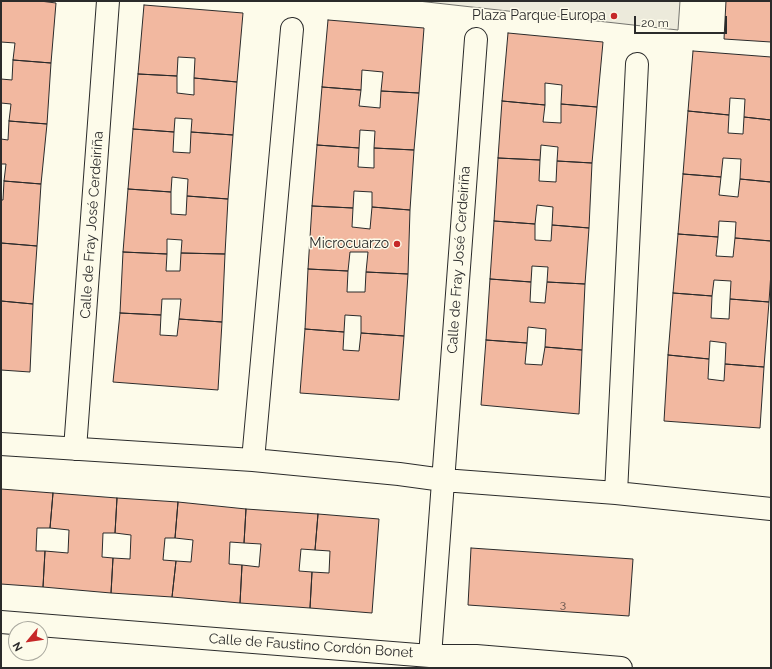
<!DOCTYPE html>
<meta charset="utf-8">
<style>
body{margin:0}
#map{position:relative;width:772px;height:669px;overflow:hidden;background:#fdfbea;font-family:Raleway,sans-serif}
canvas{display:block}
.frame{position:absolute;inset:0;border:2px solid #2b2b2b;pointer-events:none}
.north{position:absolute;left:8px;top:621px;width:40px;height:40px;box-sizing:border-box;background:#fdfbea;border:1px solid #a9a89e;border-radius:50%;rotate:241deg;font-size:11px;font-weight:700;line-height:16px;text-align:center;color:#2b2b2b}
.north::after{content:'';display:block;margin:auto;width:14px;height:18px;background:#c62828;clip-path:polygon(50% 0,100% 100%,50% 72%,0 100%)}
.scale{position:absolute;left:634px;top:16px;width:93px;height:18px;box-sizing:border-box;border:2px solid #2b2b2b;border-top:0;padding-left:5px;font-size:12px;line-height:14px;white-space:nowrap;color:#2b2b2b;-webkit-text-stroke:3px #fdfbea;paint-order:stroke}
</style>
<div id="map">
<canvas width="772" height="669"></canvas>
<div class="frame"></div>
<div class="north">N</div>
<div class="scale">20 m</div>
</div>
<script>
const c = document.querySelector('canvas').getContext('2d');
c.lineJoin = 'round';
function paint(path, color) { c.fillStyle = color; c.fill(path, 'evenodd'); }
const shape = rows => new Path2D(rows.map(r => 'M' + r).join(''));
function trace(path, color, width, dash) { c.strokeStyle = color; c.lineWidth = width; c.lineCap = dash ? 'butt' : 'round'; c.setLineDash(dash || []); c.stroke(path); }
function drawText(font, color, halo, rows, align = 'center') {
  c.font = font + ' Raleway,sans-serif'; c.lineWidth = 3; c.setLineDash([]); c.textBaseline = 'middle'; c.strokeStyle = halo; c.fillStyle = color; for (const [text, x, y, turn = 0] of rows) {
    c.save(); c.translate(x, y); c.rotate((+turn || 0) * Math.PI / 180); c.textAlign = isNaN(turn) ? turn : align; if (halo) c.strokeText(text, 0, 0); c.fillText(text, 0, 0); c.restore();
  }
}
const parking = shape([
 [418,1,680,1,678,30,418,1]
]);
paint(parking, '#eceadb');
trace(parking, '#74746e', 1);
const building = shape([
 [1,1,40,1,56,3,51,63,13,60,15,43,1,42,1,1],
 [726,1,771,1,771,42,724,39,726,1],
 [144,5,243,13,237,82,194,78,195,58,178,57,177,76,138,74,144,5],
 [328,20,424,28,419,93,381,91,383,72,362,70,361,90,322,87,328,20],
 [508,33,603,42,597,107,561,104,562,85,545,83,545,105,502,101,508,33],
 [693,51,771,57,771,120,744,117,745,99,730,98,729,115,688,111,693,51],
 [13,60,51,63,47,124,9,121,11,104,1,103,1,79,12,80,13,60],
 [138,74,177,76,177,93,194,95,194,78,237,82,233,135,191,132,192,119,175,118,174,132,133,129,138,74],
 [322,87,361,90,359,106,380,108,381,91,419,93,414,150,374,148,375,131,360,130,359,148,317,145,322,87],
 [502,101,545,105,543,122,561,123,561,104,597,107,592,163,557,161,558,147,541,145,540,160,498,158,502,101],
 [688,111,729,115,728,133,743,134,744,117,771,120,771,182,740,179,741,159,723,158,721,177,683,174,688,111],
 [9,121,47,124,41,184,4,181,6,164,1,164,1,139,8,140,9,121],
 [133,129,174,132,173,152,190,153,191,132,233,135,228,199,187,196,188,179,172,177,171,192,128,189,133,129],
 [317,145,359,148,358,167,374,168,374,148,414,150,410,210,372,207,372,192,354,191,353,208,312,206,317,145],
 [498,158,540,160,539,181,556,182,557,161,592,163,589,228,552,225,553,207,537,205,535,224,494,221,498,158],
 [683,174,721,177,719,195,738,197,740,179,771,182,771,241,735,238,736,222,719,221,718,237,678,234,683,174],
 [4,181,41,184,37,246,1,243,1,200,3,200,4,181],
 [128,189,171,192,171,214,186,215,187,196,228,199,225,254,181,253,182,240,167,239,167,254,123,252,128,189],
 [312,206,353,208,352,227,370,229,372,207,410,210,408,274,366,272,368,252,350,252,348,271,308,269,312,206],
 [494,221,535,224,535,240,551,241,552,225,589,228,585,284,547,282,548,267,532,266,531,282,490,279,494,221],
 [678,234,718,237,716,256,733,257,735,238,771,241,771,272,769,302,730,299,731,281,714,280,712,296,673,293,678,234],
 [1,243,37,246,33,304,1,301,1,243],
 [123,252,167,254,166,271,180,271,181,253,225,254,222,322,179,319,181,299,162,299,161,315,120,313,123,252],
 [308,269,348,271,347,292,365,292,366,272,408,274,404,336,361,333,361,316,345,315,344,332,305,329,308,269],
 [490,279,531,282,530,302,545,303,547,282,585,284,582,350,545,347,546,329,528,327,527,343,486,340,490,279],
 [673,293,712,296,711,318,729,319,730,299,769,302,764,367,725,364,726,343,710,341,709,359,668,355,673,293],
 [1,301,33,304,30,372,1,370,1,301],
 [120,313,161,315,160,335,177,336,179,319,222,322,218,390,113,382,120,313],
 [305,329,344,332,343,350,359,351,361,333,404,336,399,400,300,393,305,329],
 [486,340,527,343,525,364,542,365,545,347,582,350,579,414,481,405,486,340],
 [668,355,709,359,708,379,724,381,725,364,764,367,760,428,664,421,668,355],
 [1,489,53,493,50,528,37,528,36,551,45,551,43,587,1,584,1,489],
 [53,493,117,498,115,533,103,533,102,557,113,558,111,593,43,587,45,551,68,553,69,530,50,528,53,493],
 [117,498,178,502,175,538,165,538,163,560,176,561,172,597,111,593,113,558,130,559,131,535,115,533,117,498],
 [178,502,246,509,244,543,230,542,229,564,242,565,240,603,172,597,176,561,191,562,193,540,175,538,178,502],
 [246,509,318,514,315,550,301,549,299,571,312,572,310,608,240,603,242,565,259,567,261,544,244,543,246,509],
 [318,514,379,519,372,613,310,608,312,572,329,573,330,551,315,550,318,514],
 [471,548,633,559,629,616,468,605,471,548]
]);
paint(building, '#f2b8a0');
trace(building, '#2b2b2b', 1);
const minor = shape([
 [1,444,253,460,399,474,443,480,616,493,771,509],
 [75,449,108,1],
 [253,460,292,29],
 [616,493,637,64],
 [1,622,430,656,476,656,621,668],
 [430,656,476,39]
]);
trace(minor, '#2b2b2b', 24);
trace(minor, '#fdfbea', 22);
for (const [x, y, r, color] of [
 [614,16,4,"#c62828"],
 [397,244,4,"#c62828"]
]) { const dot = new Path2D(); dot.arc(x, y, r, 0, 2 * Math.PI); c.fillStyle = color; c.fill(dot); trace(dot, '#fdfbea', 1.5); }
drawText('12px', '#5d4e48', null, [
 ["3",563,604]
]);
drawText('14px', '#2b2b2b', '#fdfbea', [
 ["Plaza Parque Europa",606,16],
 ["Microcuarzo",389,244]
], 'right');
drawText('14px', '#2b2b2b', '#fdfbea', [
 ["Calle de Fray José Cerdeiriña",92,225,-86],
 ["Calle de Fray José Cerdeiriña",459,260,-86],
 ["Calle de Faustino Cordón Bonet",311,646,4]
]);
</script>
